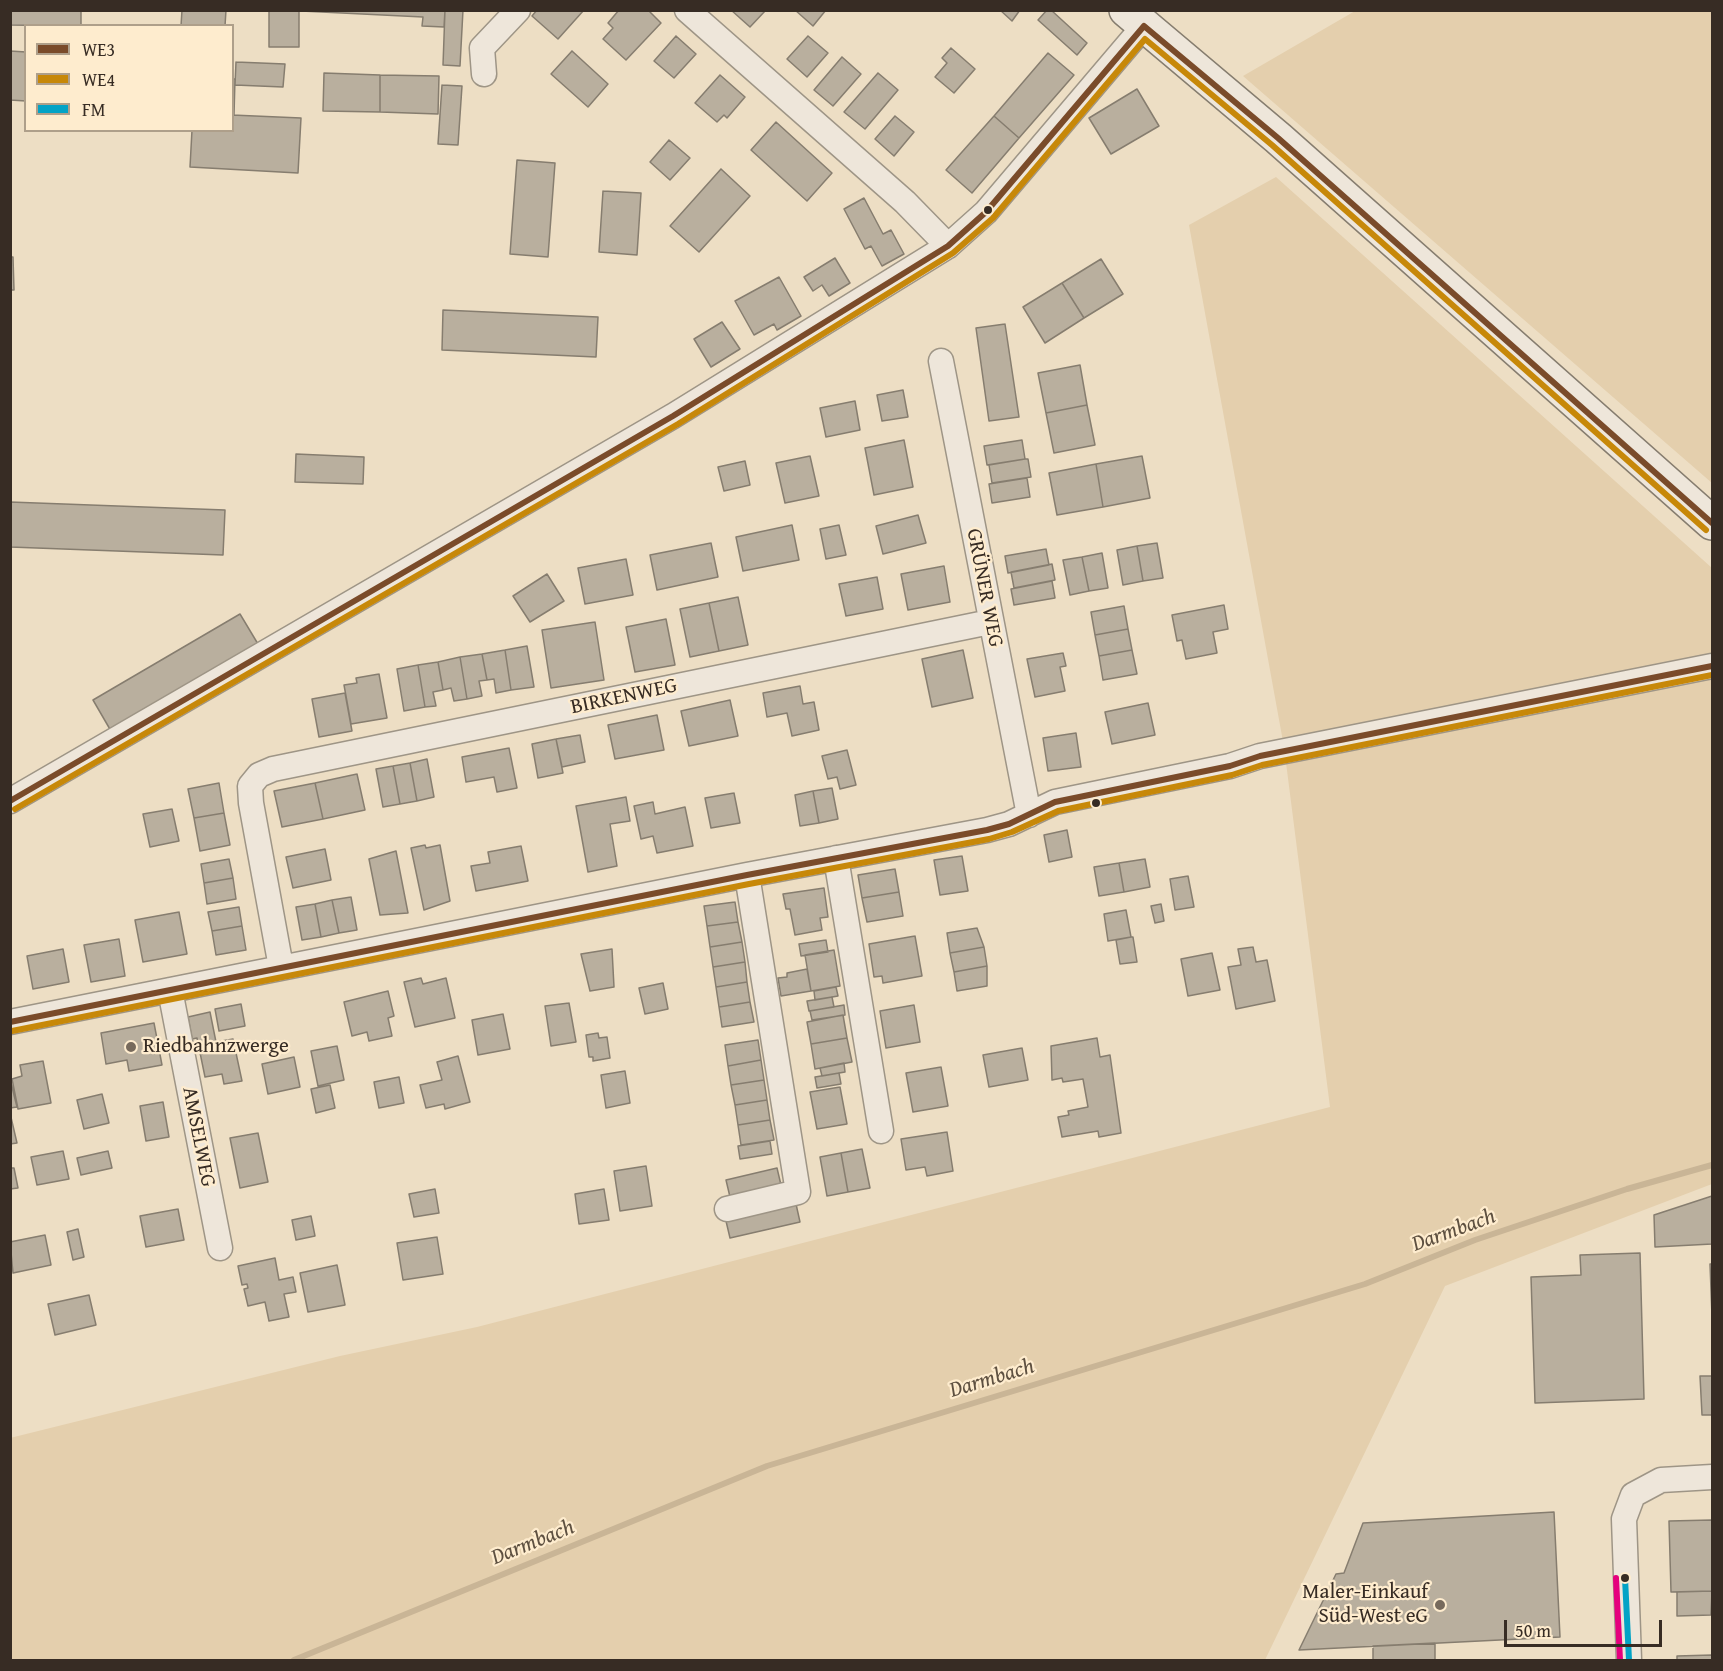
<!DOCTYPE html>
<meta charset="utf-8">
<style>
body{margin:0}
#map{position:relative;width:1723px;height:1671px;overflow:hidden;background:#eddec4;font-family:"Gentium Book Plus",serif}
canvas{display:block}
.frame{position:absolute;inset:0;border:12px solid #372c24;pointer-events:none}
.legend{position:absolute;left:24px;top:24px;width:210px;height:108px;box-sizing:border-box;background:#feecce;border:2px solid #ae9f8a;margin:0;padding:8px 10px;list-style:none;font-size:18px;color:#372c24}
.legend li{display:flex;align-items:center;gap:12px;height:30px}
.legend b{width:30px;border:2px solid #ae9f8a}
.scale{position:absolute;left:1504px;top:1620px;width:158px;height:27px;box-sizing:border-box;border:3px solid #372c24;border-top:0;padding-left:8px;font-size:18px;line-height:21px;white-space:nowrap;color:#372c24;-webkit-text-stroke:4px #feecce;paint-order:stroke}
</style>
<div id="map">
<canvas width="1723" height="1671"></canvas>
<div class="frame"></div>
<ul class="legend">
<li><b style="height:8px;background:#7a4b2a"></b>WE3</li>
<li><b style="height:8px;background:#c78809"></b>WE4</li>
<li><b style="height:8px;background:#03a3c6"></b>FM</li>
</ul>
<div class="scale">50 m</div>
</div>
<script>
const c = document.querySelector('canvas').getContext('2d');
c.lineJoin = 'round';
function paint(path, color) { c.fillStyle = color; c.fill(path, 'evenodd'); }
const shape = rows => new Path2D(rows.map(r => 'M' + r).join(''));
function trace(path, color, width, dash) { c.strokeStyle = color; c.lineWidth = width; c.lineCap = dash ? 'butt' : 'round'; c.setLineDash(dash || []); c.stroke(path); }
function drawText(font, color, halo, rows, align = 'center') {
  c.font = font + ' "Gentium Book Plus",serif'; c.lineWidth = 4.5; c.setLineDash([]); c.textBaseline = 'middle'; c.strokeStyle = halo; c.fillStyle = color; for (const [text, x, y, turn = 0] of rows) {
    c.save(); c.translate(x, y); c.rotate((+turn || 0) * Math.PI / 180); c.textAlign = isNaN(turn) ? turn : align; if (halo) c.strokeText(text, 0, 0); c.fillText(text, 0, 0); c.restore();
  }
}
paint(shape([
 [1355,11,1712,11,1712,483,1243,76],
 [1276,177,1712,568,1712,1184,1445,1286,1265,1660,11,1660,10,1438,340,1356,477,1327,1330,1107,1284,747,1189,225]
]), '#e4cfad');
trace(shape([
 [294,1660,767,1466,1365,1284,1475,1240,1627,1189,1712,1165]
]), '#c9b596', 6);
const building = shape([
 [10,10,81,10,81,26,10,25,10,10],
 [182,10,226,10,225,26,181,26,182,10],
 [269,10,299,10,299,47,269,47,269,10],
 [445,10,444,27,422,26,423,17,301,11,445,10],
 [445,10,463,10,460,66,443,65,445,10],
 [537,10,584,10,558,39,532,16,537,10],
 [619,10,648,10,661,23,626,60,603,39,613,28,608,23,619,10],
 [731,10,766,10,750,27,731,10],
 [795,10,826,10,813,26,795,10],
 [1000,10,1020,10,1012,21,1000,10],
 [1047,10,1051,10,1087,43,1077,55,1038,20,1047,10],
 [676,36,696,54,674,78,654,61,676,36],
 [808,36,828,53,807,77,787,59,808,36],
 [951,48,975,69,954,93,935,77,947,63,942,58,951,48],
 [10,51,26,52,26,101,10,100,10,51],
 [572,51,608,84,588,107,551,74,572,51],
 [1048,53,1074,75,1019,138,994,116,1048,53],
 [842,57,861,74,833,106,814,90,842,57],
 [236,62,285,64,283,87,235,85,236,62],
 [324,73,380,75,380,112,323,111,324,73],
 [878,73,898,90,865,129,844,112,878,73],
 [380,75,439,76,438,114,380,112,380,75],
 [720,75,745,97,727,118,724,115,717,122,695,103,720,75],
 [232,79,235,79,234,115,232,115,232,79],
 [442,85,462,86,458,145,438,144,442,85],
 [1137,89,1159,126,1111,154,1089,118,1137,89],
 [232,115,301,118,298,173,190,167,192,130,232,130,232,115],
 [895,116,914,132,894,156,875,139,895,116],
 [994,116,1019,138,972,193,946,170,994,116],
 [776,122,832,173,807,201,751,150,776,122],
 [669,140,690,158,670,180,650,162,669,140],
 [517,160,555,163,548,257,510,254,517,160],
 [721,169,750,196,699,252,670,226,721,169],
 [603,191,641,193,637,255,599,252,603,191],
 [864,198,883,234,891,230,904,254,882,266,871,246,865,249,844,209,864,198],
 [10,257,13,257,14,290,10,290,10,257],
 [835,258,850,283,829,296,822,285,813,291,804,277,835,258],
 [1101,259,1123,294,1084,318,1062,283,1101,259],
 [779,277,801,316,777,330,774,324,754,335,735,301,779,277],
 [1062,283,1084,318,1045,343,1023,307,1062,283],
 [443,310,598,317,596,357,442,350,443,310],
 [722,322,740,349,711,367,694,339,722,322],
 [1005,324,1019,417,989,421,976,328,1005,324],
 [1080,365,1087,405,1046,413,1038,373,1080,365],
 [903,390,908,417,882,421,877,395,903,390],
 [855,401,860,430,826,437,820,408,855,401],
 [1087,405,1095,445,1054,453,1046,413,1087,405],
 [904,440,913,487,874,495,865,448,904,440],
 [1022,440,1025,459,987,465,984,446,1022,440],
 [296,454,364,457,363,484,295,482,296,454],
 [810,456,819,496,785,503,776,463,810,456],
 [1142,456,1150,498,1103,507,1096,464,1142,456],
 [1025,459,1028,459,1031,477,992,483,989,465,1025,459],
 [745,461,750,485,724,491,718,467,745,461],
 [1096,464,1103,507,1057,515,1049,473,1096,464],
 [1027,478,1030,497,992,503,989,484,1027,478],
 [10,502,225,510,223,555,10,547,10,502],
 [918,515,926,543,883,554,876,526,918,515],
 [792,525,799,560,743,571,736,537,792,525],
 [839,525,846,555,826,559,820,529,839,525],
 [711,543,718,577,657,590,650,555,711,543],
 [1157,543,1163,578,1143,581,1137,546,1157,543],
 [1137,546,1143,581,1123,585,1117,550,1137,546],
 [1046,549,1049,565,1008,573,1005,556,1046,549],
 [1102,553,1108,588,1089,591,1082,557,1102,553],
 [1082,557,1089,591,1070,595,1063,560,1082,557],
 [626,559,633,595,585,604,578,568,626,559],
 [1052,564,1055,580,1014,588,1011,572,1052,564],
 [944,566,950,602,908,610,901,574,944,566],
 [547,574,564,601,530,622,513,596,547,574],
 [877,577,883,609,846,616,839,584,877,577],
 [1052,581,1055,598,1014,605,1011,589,1052,581],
 [738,597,748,645,719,651,709,603,738,597],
 [709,603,719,651,690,657,680,609,709,603],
 [1224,605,1228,629,1213,632,1217,653,1186,659,1182,640,1177,641,1172,615,1224,605],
 [1124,606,1128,629,1095,635,1091,612,1124,606],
 [240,614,258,644,111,731,93,700,240,614],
 [666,619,675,665,635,672,626,627,666,619],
 [595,622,604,680,551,688,542,630,595,622],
 [1128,629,1132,650,1099,656,1095,635,1128,629],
 [527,646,534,687,511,690,505,650,527,646],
 [505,650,511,690,496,693,494,679,487,680,482,654,505,650],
 [963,650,973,698,932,707,922,659,963,650],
 [1132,650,1137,674,1103,680,1099,656,1132,650],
 [1063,653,1066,666,1060,667,1065,691,1035,697,1027,659,1063,653],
 [482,654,487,680,479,681,482,696,467,699,460,657,482,654],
 [460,657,467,699,454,701,451,688,443,690,438,662,460,657],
 [438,662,443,690,433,692,436,706,425,707,418,665,438,662],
 [418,665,425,707,404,711,397,669,418,665],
 [379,674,387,718,351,724,344,685,357,683,356,678,379,674],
 [800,686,803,704,814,702,819,730,792,736,787,713,767,717,763,693,800,686],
 [345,693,352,731,319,737,312,699,345,693],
 [730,700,738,736,689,746,681,711,730,700],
 [1148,703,1155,735,1112,744,1105,712,1148,703],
 [657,715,664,750,615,759,608,725,657,715],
 [1076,733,1081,767,1048,771,1043,738,1076,733],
 [580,735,585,762,562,767,556,739,580,735],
 [556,739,563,773,538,778,532,744,556,739],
 [509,748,517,788,497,792,494,777,466,782,462,757,509,748],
 [847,750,856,785,840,789,837,777,828,779,822,756,847,750],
 [427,759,434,797,417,801,410,763,427,759],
 [410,763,417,801,400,804,393,766,410,763],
 [393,766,400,804,383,807,376,769,393,766],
 [357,774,365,810,323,819,315,783,357,774],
 [219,783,224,813,194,818,188,789,219,783],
 [315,783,323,819,282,827,274,791,315,783],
 [832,788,838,819,819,823,813,791,832,788],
 [813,791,819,823,800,826,795,795,813,791],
 [734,793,740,823,711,828,705,798,734,793],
 [626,797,630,821,610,824,617,866,588,872,576,806,626,797],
 [653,802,655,814,685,807,693,846,657,853,653,836,641,839,634,806,653,802],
 [172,809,179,841,150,847,143,814,172,809],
 [224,813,230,845,200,851,194,818,224,813],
 [1067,830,1072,857,1049,862,1044,835,1067,830],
 [425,845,426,848,440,845,450,901,424,910,411,848,425,845],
 [521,846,528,881,476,891,471,866,490,863,488,852,521,846],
 [325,849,331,880,293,888,286,857,325,849],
 [396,851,408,913,380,915,369,859,396,851],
 [962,856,968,891,940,895,934,860,962,856],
 [229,859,233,878,204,883,201,864,229,859],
 [1145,859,1150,887,1124,892,1119,863,1145,859],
 [1119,863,1124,892,1099,896,1094,867,1119,863],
 [895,869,899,892,862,898,858,875,895,869],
 [1188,876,1194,907,1175,910,1170,879,1188,876],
 [233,878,236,899,207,904,204,883,233,878],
 [824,888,828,917,820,918,822,930,795,935,790,909,786,909,783,894,824,888],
 [899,892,903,916,867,922,862,898,899,892],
 [351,897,357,930,339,933,332,900,351,897],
 [332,900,339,933,321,937,315,904,332,900],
 [735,902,738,922,707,926,704,906,735,902],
 [315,904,321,937,302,940,296,907,315,904],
 [1161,904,1164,921,1155,923,1151,906,1161,904],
 [239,907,242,926,212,931,208,912,239,907],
 [1126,910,1131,937,1108,941,1104,914,1126,910],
 [179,912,187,954,143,962,135,920,179,912],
 [738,922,742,942,710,947,707,926,738,922],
 [242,926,246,950,216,955,212,931,242,926],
 [977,928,984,947,950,953,947,933,977,928],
 [915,936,922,976,883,983,882,976,874,977,869,944,915,936],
 [1131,937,1133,937,1137,962,1120,964,1116,940,1131,937],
 [119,939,125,976,91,982,84,945,119,939],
 [826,940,828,952,801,956,799,944,826,940],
 [742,942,745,962,713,967,710,947,742,942],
 [984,947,987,966,954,972,950,953,984,947],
 [1253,947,1256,962,1267,960,1275,1001,1236,1009,1228,967,1241,965,1238,949,1253,947],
 [63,949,69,982,33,989,27,956,63,949],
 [612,949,614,987,590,991,581,954,612,949],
 [834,950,840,986,811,991,805,955,834,950],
 [1212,953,1220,990,1188,996,1181,959,1212,953],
 [745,962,747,982,716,987,713,967,745,962],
 [987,966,987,986,957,991,954,972,987,966],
 [807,969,811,991,781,996,778,978,787,977,787,973,807,969],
 [421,978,423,984,446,978,455,1018,415,1027,404,982,421,978],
 [747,982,750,1002,719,1007,716,987,747,982],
 [663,983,668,1009,645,1014,639,988,663,983],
 [836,987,838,996,815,1000,814,991,836,987],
 [388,991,394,1016,388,1018,392,1036,369,1041,367,1032,352,1036,344,1002,388,991],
 [832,997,834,1007,809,1011,807,1001,832,997],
 [750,1002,754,1022,722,1027,719,1007,750,1002],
 [569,1003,576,1042,551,1046,545,1006,569,1003],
 [241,1004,245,1026,219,1031,215,1009,241,1004],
 [844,1005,845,1015,812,1020,810,1011,844,1005],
 [914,1005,920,1042,886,1048,880,1011,914,1005],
 [210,1012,216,1042,233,1039,242,1081,224,1084,222,1074,205,1077,197,1038,192,1039,188,1017,210,1012],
 [503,1014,510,1049,478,1055,472,1020,503,1014],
 [843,1015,847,1038,811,1044,807,1022,843,1015],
 [154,1023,162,1065,129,1071,127,1060,106,1064,101,1033,154,1023],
 [598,1033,599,1038,607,1037,610,1058,593,1061,593,1057,589,1057,586,1035,598,1033],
 [847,1038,852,1062,815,1069,811,1044,847,1038],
 [1097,1038,1100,1057,1110,1055,1121,1133,1099,1137,1098,1131,1062,1137,1058,1117,1069,1115,1068,1111,1088,1107,1083,1079,1063,1082,1062,1078,1052,1080,1051,1046,1097,1038],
 [758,1040,761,1060,728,1066,725,1045,758,1040],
 [337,1046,344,1080,318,1086,311,1051,337,1046],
 [1022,1048,1028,1080,989,1087,983,1055,1022,1048],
 [458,1056,470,1102,445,1109,444,1104,426,1108,420,1085,442,1080,437,1062,458,1056],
 [294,1057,300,1087,268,1094,262,1064,294,1057],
 [761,1060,764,1080,731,1085,728,1066,761,1060],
 [43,1061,51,1103,18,1109,12,1079,22,1076,20,1065,43,1061],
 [844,1063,845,1072,822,1076,820,1068,844,1063],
 [941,1067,948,1106,913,1112,906,1073,941,1067],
 [625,1071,630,1103,606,1108,601,1075,625,1071],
 [839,1073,841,1084,817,1088,815,1077,839,1073],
 [399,1077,404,1103,379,1108,374,1082,399,1077],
 [10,1079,17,1107,10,1108,10,1079],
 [764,1080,767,1100,735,1105,731,1085,764,1080],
 [330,1085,335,1108,316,1113,311,1089,330,1085],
 [840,1087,847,1124,817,1129,810,1092,840,1087],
 [102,1094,109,1123,84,1129,77,1100,102,1094],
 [767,1100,770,1120,738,1125,735,1105,767,1100],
 [163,1102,169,1137,146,1141,140,1106,163,1102],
 [10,1113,17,1143,10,1144,10,1113],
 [770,1120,774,1140,741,1145,738,1125,770,1120],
 [947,1132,953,1171,927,1176,925,1167,906,1170,901,1139,947,1132],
 [258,1133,268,1182,240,1188,230,1138,258,1133],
 [770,1141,772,1154,740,1159,738,1146,770,1141],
 [862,1149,870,1188,848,1192,841,1153,862,1149],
 [63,1151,69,1179,37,1185,31,1157,63,1151],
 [108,1151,112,1168,81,1175,77,1158,108,1151],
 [841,1153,848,1192,827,1196,820,1157,841,1153],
 [646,1166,652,1206,620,1211,614,1171,646,1166],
 [10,1168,14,1168,18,1188,10,1189,10,1168],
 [777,1168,781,1185,730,1197,726,1180,777,1168],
 [435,1189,439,1213,414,1217,409,1194,435,1189],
 [604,1189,609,1220,579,1224,575,1194,604,1189],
 [1712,1196,1712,1244,1655,1247,1654,1215,1712,1196],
 [796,1204,800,1222,730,1238,726,1221,796,1204],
 [178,1209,184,1240,146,1247,140,1216,178,1209],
 [311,1216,315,1236,296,1240,292,1220,311,1216],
 [78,1229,84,1257,73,1260,67,1232,78,1229],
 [45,1235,51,1265,13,1273,10,1242,45,1235],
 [437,1237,443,1274,403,1280,397,1243,437,1237],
 [1640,1253,1644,1399,1535,1403,1531,1277,1581,1275,1580,1255,1640,1253],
 [275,1258,279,1280,293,1277,296,1292,284,1294,289,1317,269,1321,265,1302,248,1306,244,1289,248,1288,247,1284,242,1285,238,1266,275,1258],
 [1710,1264,1712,1264,1712,1316,1710,1264],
 [337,1265,345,1305,308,1312,300,1273,337,1265],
 [89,1295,96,1325,55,1335,48,1304,89,1295],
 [1700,1376,1712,1376,1712,1415,1702,1415,1700,1376],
 [1554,1512,1560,1637,1299,1650,1336,1574,1344,1573,1363,1523,1554,1512],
 [1712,1520,1712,1591,1671,1592,1669,1521,1712,1520],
 [1712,1591,1711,1615,1677,1616,1677,1592,1712,1591],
 [1435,1643,1435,1660,1373,1660,1373,1646,1435,1643],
 [1712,1655,1712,1660,1677,1660,1677,1656,1712,1655]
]);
paint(building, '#b9af9e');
trace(building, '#867d6f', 1.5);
const minor = shape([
 [687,10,905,202,948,246],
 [484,74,482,48,518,10],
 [941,361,1029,815],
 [10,801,673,416,948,246,986,212,1144,26],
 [836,858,881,1131],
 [281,967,251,803,250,786,259,775,273,769,990,622],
 [170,990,220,1248],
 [10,1022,747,875,987,830,1009,824,1055,802,1230,766,1260,756,1712,666],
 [727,1209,798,1192,747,875],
 [1629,1660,1624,1519,1633,1495,1661,1480,1712,1477]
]);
const secondary = shape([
 [1126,10,1278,138,1712,523]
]);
trace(minor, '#9e9586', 27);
trace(secondary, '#867d6f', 36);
trace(minor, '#eee6da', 24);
trace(secondary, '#eee6da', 33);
trace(shape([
 [10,801,673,416,948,246,986,212,1144,26,1278,138,1712,523],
 [10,1022,747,875,987,830,1009,824,1055,802,1230,766,1260,756,1712,666]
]), '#7a4b2a', 6);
trace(shape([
 [15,809,678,424,953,253,993,218,1145,39,1272,145,1706,530],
 [12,1031,749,884,989,839,1012,832,1058,811,1232,775,1262,765,1712,675]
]), '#c78809', 6);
trace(shape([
 [1625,1578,1629,1660]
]), '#03a3c6', 6);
trace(shape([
 [1616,1578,1620,1660]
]), '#e5007d', 6);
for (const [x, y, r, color] of [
 [988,210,5,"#372c24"],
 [1096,803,5,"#372c24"],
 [131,1047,6,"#776a5c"],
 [1625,1578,5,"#372c24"],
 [1440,1605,6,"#776a5c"]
]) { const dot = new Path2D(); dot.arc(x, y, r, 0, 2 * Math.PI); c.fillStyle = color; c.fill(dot); trace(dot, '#feecce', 2); }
drawText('21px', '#372c24', '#feecce', [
 ["GRÜNER WEG",984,588,79],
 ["BIRKENWEG",624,697,-12],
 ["AMSELWEG",198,1137,79]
]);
drawText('21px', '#372c24', '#feecce', [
 ["Riedbahnzwerge",143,1047],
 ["Maler-Einkauf",1428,1593,"right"],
 ["Süd-West eG",1428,1617,"right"]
], 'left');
drawText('italic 22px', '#5e5040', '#feecce', [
 ["Darmbach",1454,1231,-20],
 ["Darmbach",992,1379,-17],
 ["Darmbach",533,1543,-22]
]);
</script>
